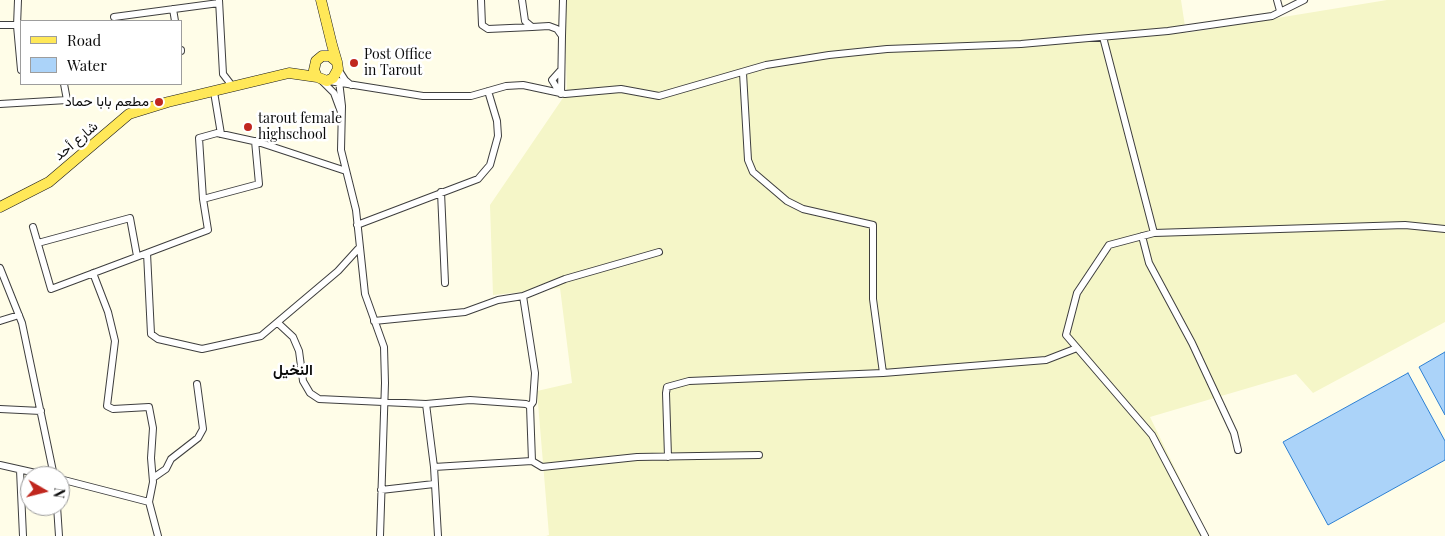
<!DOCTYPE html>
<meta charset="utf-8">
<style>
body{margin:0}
#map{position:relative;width:1445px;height:536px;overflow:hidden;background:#fffde8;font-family:"Playfair Display",serif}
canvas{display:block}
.legend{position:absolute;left:20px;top:20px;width:162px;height:65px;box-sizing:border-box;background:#fff;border:1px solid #9d9d9d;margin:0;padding:6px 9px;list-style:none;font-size:15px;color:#0b0b0b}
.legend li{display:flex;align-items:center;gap:10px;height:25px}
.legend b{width:25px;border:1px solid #9d9d9d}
.north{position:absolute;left:20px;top:466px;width:50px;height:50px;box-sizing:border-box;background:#fff;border:1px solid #9d9d9d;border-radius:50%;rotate:98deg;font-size:14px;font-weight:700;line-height:20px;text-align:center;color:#0b0b0b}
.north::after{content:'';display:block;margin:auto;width:18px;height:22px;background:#c0271e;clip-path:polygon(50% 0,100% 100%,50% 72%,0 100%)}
</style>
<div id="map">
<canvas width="1445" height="536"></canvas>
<ul class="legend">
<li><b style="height:6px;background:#ffe858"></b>Road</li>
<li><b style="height:14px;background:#abd3f9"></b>Water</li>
</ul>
<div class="north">N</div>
</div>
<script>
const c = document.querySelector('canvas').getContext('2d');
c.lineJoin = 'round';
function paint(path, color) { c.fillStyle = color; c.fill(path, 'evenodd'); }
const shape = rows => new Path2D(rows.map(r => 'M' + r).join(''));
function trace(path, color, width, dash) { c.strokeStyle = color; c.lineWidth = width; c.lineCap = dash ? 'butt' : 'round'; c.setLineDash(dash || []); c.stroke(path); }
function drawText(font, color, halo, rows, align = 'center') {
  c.font = font + ' "Playfair Display",Vazirmatn,serif'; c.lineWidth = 5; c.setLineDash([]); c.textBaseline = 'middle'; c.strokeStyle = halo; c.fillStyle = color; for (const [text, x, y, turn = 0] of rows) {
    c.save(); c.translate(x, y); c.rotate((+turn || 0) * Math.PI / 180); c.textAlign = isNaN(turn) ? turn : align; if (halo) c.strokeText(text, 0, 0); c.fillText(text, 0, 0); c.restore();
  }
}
paint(shape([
 [564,0,1181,0,1186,33,1387,0,1445,0,1445,322,1313,393,1296,374,1150,417,1208,536,546,536,549,535,537,391,572,383,560,288,493,295,490,205,567,92]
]), '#f5f6c8');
const water = shape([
 [1445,352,1445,415,1419,367,1445,352],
 [1408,373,1445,441,1445,460,1328,525,1283,442,1408,373]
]);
paint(water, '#abd3f9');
trace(water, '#2e80d3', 1);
const minor = shape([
 [18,0,17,26,21,70],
 [219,0,223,74,233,87],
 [481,0,482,25,488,29,532,27],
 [522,0,525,21,532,27,549,26,557,29,562,36,561,94],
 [1277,0,1280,11],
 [173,9,175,21],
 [114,17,219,3],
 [0,25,20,25],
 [562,36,563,0],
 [1103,37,1154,233,1109,245,1077,293,1066,335,1152,435,1205,536],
 [181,50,181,51],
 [338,69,345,80,351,85],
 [743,73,748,160,753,172,787,201,803,209,873,225,873,299,883,373,1046,360,1077,348],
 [322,81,334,93,341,112],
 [329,81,423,96,471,96,506,86,523,85,565,94,621,89,659,96,766,65,829,55,887,49,1021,44,1168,31,1272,16,1304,0],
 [339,81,342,106,341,150,356,210,365,294,384,347,385,383,380,536],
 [214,92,221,134],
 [560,93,552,80,561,70],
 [0,104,67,100,64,84],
 [346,171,258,142,217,133,199,138,203,199,208,230,147,253,151,334,158,339,202,349,261,336,338,271,358,249],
 [441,192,445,283],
 [203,199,259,184,255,141],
 [357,225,478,179,490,165,498,136,497,121,488,91],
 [33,227,51,289,147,253],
 [1154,233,1405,225,1445,229],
 [1142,236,1149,263,1192,343,1234,433,1238,450],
 [38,243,130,218,137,256],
 [0,268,22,323,54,476],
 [93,273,108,312,115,341,107,406,113,409,149,407,153,428,151,458,153,482,149,502],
 [523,296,535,373,533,402,530,406],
 [0,321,19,315],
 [374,321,465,312,498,300,523,296,565,279,659,252],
 [278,323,293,337,299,351,303,381,310,393,319,399,426,404,470,400,526,404,530,406,532,461,434,467,438,536],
 [426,404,434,467],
 [0,409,41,411],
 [668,457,666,393,667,387,689,381,883,373],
 [532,461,542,467,637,457,759,455],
 [0,465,49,476],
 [20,470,23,536],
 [153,478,166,469,171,459,198,438,203,429,197,384],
 [60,479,149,502,158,536],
 [381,490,434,484],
 [57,506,59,536]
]);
const primary = shape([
 [321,0,332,45,337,62,338,69,333,78,327,81,317,77,314,70,316,61,322,56,330,56,337,62],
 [0,207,49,182,129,114,168,102,289,73,317,77]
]);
trace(minor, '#3e3e3e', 8);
trace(primary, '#1c1c1c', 11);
trace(minor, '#fff', 6);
trace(primary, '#ffe858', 10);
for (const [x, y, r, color] of [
 [354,63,5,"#c0271e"],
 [159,102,5,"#c0271e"],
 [248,127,5,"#c0271e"]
]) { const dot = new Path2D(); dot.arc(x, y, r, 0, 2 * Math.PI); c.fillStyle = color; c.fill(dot); trace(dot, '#fff', 2); }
drawText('14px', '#0b0b0b', '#fff', [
 ["Post Office",364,55],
 ["in Tarout",364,71],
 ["مطعم بابا حماد",149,102,"right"],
 ["tarout female",258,119],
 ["highschool",258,135]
], 'left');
drawText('14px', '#0b0b0b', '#fff', [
 ["شارع أحد",76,141,-40]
]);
drawText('bold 15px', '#0b0b0b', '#fff', [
 ["النخيل",293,370]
]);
</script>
